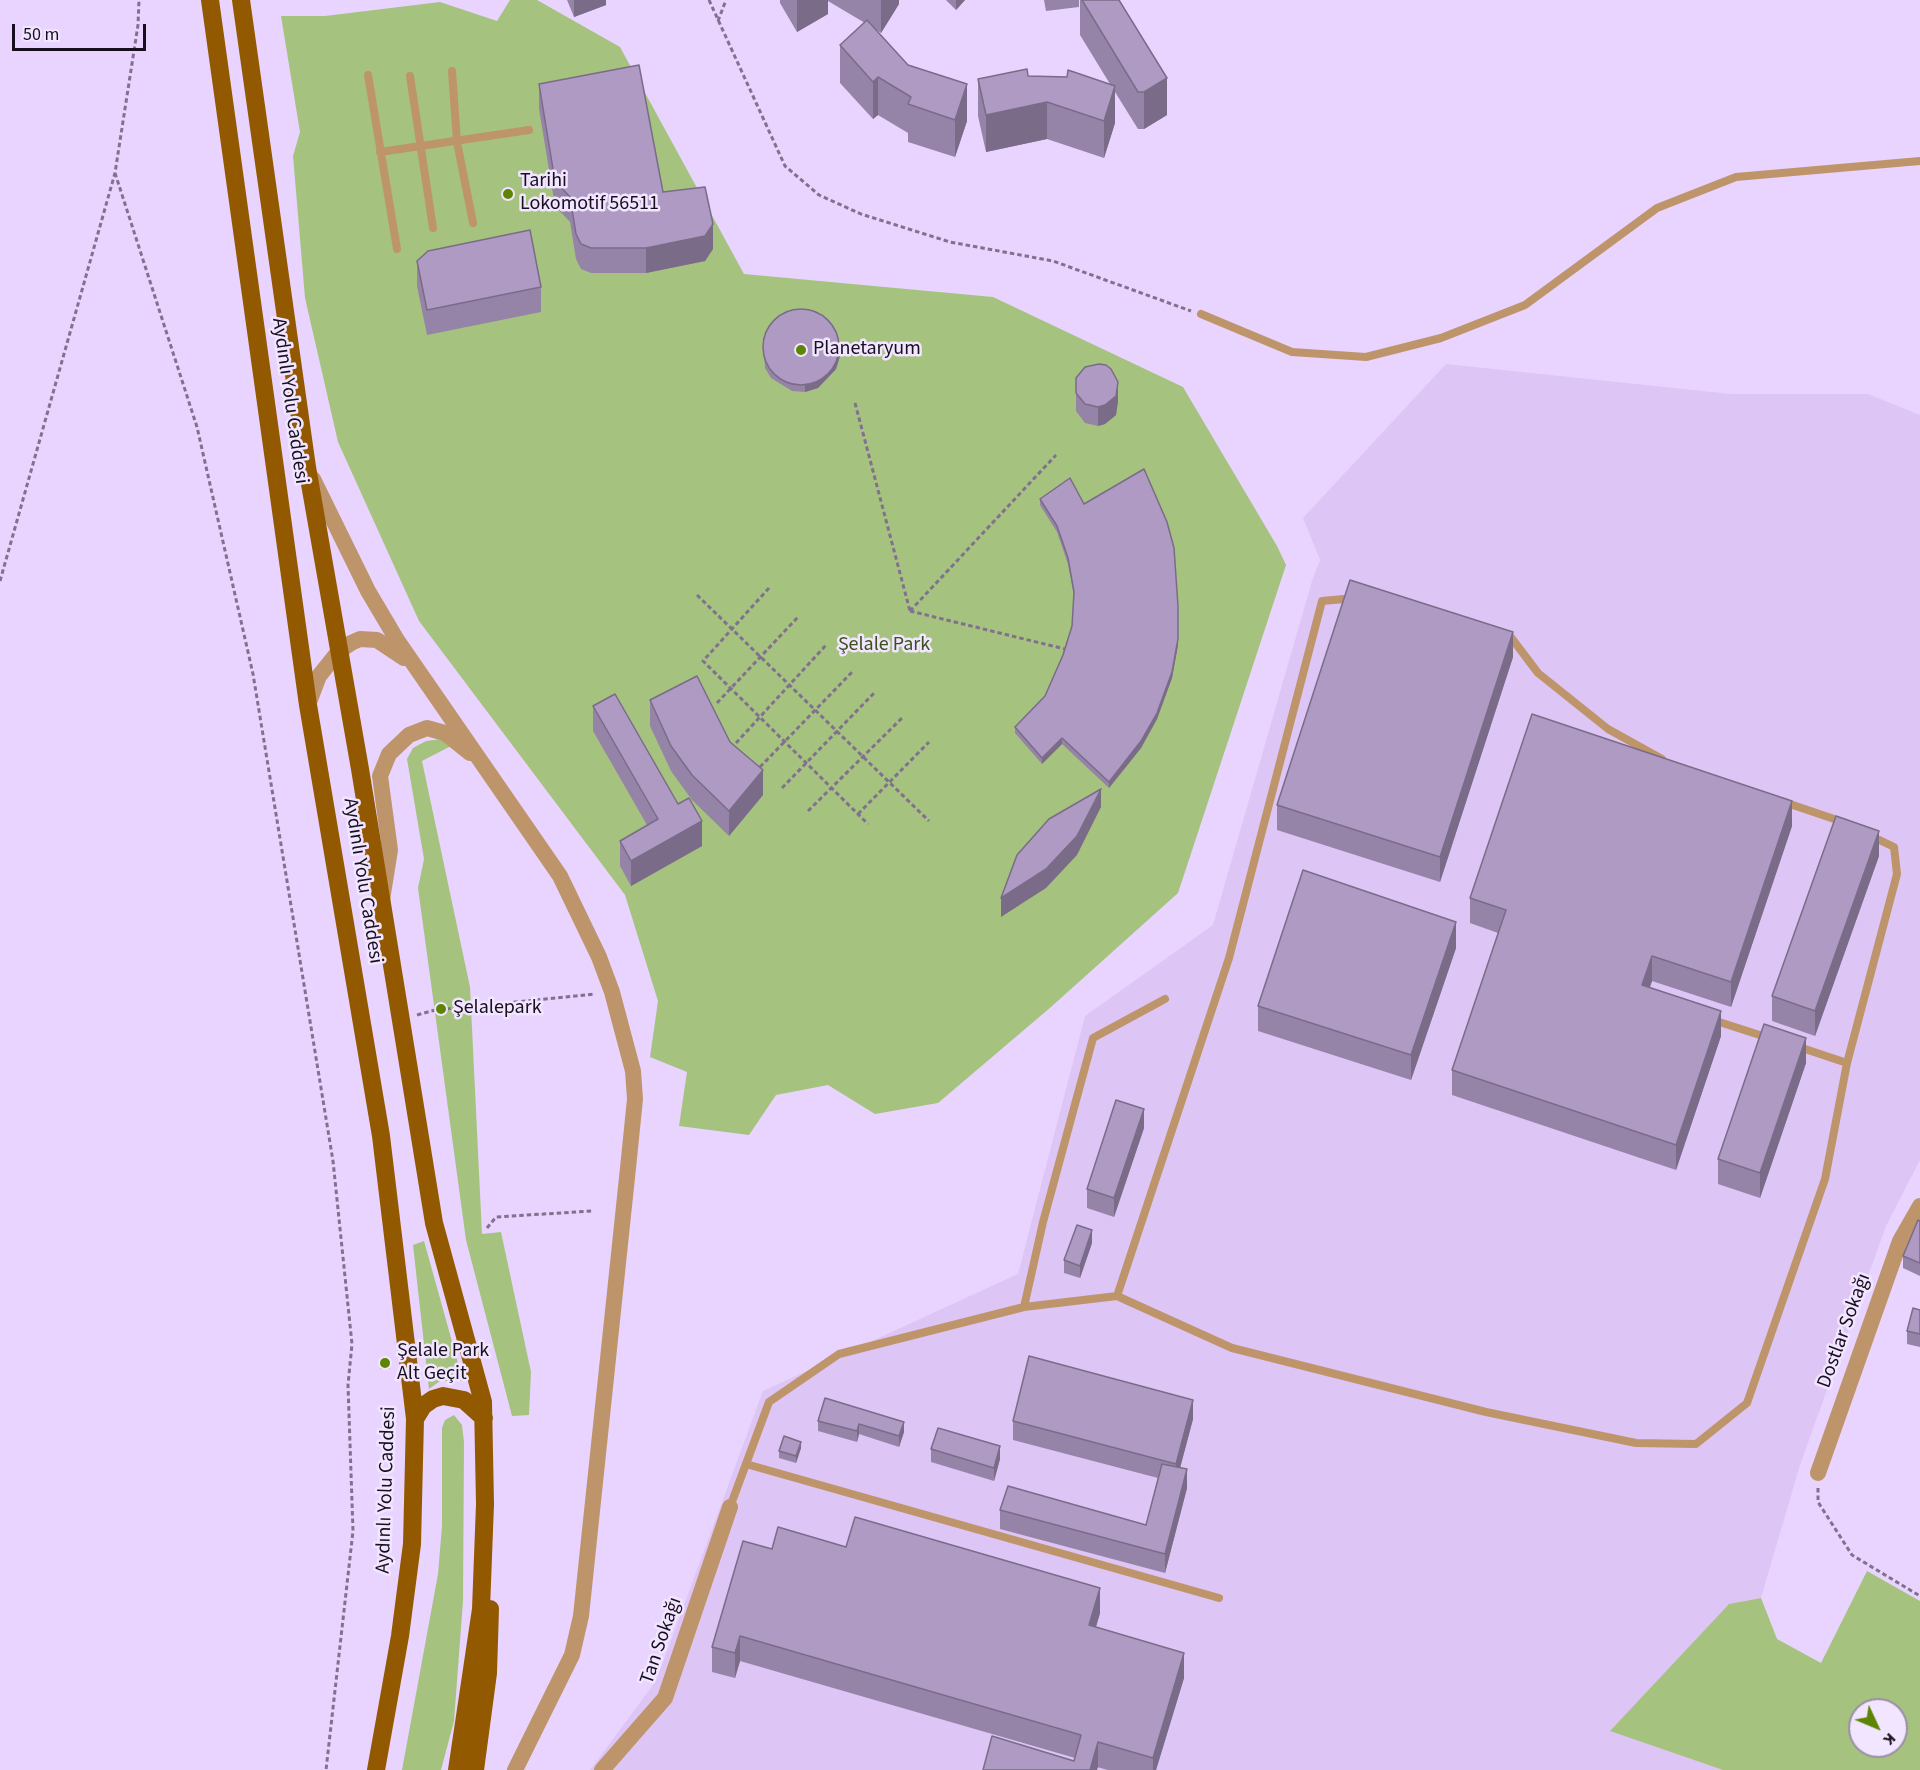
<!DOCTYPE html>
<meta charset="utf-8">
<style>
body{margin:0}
#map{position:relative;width:1920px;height:1770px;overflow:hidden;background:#e9d4ff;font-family:"Source Sans 3",sans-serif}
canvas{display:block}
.north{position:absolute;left:1848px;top:1698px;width:60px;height:60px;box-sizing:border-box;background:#f1e5ff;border:2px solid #9a8fa5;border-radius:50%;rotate:134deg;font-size:16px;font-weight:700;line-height:24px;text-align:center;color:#170f1e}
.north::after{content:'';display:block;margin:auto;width:21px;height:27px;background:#5e8404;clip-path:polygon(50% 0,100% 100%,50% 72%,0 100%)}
.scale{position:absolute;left:12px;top:24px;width:134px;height:27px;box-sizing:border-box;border:3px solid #170f1e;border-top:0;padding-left:8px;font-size:18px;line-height:21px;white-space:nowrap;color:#170f1e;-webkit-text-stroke:4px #f1e5ff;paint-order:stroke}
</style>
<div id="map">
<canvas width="1920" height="1770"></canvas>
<div class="north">K</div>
<div class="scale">50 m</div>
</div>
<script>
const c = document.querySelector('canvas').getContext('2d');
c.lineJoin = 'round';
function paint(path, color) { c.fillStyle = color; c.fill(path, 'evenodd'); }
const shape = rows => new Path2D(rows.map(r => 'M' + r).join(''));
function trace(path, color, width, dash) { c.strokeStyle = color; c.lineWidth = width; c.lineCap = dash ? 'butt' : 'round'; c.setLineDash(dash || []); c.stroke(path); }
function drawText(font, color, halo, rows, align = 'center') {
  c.font = font + ' "Source Sans 3",sans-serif'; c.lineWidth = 5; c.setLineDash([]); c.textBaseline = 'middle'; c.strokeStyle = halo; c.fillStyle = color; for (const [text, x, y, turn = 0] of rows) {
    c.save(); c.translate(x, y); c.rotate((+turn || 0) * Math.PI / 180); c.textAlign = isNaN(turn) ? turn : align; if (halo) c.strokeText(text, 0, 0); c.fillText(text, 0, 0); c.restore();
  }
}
paint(shape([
 [1446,364,1731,394,1868,394,1920,415,1920,1160,1886,1226,1800,1465,1761,1598,1729,1604,1611,1731,1723,1770,590,1770,656,1681,763,1391,1018,1274,1085,1016,1213,925,1312,581,1320,560,1303,518]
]), '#ddc5f6');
paint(shape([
 [510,0,537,0,620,47,744,274,993,297,1183,387,1277,546,1286,565,1178,893,1051,1007,938,1103,875,1114,828,1085,776,1095,749,1135,679,1126,687,1072,650,1057,658,1001,625,895,419,621,338,442,305,298,293,156,300,132,281,16,325,16,440,2,497,21],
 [441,739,453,745,422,761,470,987,482,1234,501,1232,531,1372,529,1415,512,1416,466,1240,418,888,424,859,407,759,413,748,426,741],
 [424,1241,463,1381,440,1381,429,1389,413,1245],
 [454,1415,462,1425,464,1442,463,1601,454,1721,441,1770,402,1770,438,1574,442,1526,442,1428,445,1420],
 [1867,1571,1920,1601,1920,1770,1723,1770,1610,1731,1729,1604,1761,1598,1777,1639,1821,1663],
 [1860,1710,1896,1710,1896,1746,1860,1746]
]), '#a6c27f');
trace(shape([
 [709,0,785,166,819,195,861,214,950,242,1053,261,1191,311],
 [718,21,726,0],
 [115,173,197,427,253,674,333,1161,352,1344,348,1385,353,1531,326,1770],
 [855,403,910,611],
 [0,581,115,173,138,25,139,0],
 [769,588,703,661,868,824],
 [697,595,929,821],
 [910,611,1056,455],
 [910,611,1069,650],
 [717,703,798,617],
 [736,743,827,644],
 [760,767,854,670],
 [782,788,876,691],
 [808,811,903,717],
 [858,814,929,742],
 [417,1015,435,1010,595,994],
 [487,1228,496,1217,592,1211],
 [380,1367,390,1367],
 [1818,1488,1818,1502,1852,1555,1920,1596]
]), '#80728f', 3, [4.5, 3]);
trace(shape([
 [452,71,457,142,473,223],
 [368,75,397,249],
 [410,76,433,228],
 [380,152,529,130],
 [1201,314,1292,352,1366,357,1441,338,1525,305,1657,208,1736,177,1920,161],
 [1505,634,1510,636,1538,673,1608,729,1662,759],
 [1781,801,1846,823],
 [1713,1020,1769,1038],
 [1796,1046,1847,1063],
 [1117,1296,1229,958,1322,601,1355,598],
 [1024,1307,1117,1296,1232,1348,1486,1412,1636,1443,1696,1444,1747,1403,1825,1179,1847,1063,1897,874,1894,847,1871,836],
 [746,1464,1219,1598],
 [730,1507,769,1402,839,1354,1024,1307,1043,1222,1093,1038,1165,999]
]), '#be956a', 8);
trace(shape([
 [313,479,368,591,397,640,560,876,599,957,612,992,633,1071,635,1099,628,1168,581,1616,572,1655,515,1770],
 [308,705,319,676,339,651,351,643,360,639,377,640,404,658],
 [382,900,390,850,380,776,389,754,409,735,427,728,445,733,470,753],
 [1818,1473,1900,1241,1920,1206],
 [602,1770,665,1698,730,1507]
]), '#be956a', 16);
trace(shape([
 [210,0,308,705,381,1136,415,1419,412,1544,400,1636,376,1770],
 [241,0,307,467,360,769,434,1223,483,1402,485,1504,481,1609,457,1770],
 [415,1419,423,1406,433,1399,443,1396,464,1400,484,1418],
 [475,1770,488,1673,490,1609]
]), '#935900', 18);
paint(shape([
 [567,0,606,0,606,5,574,17],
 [780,0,899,0,899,4,881,33,875,29,908,65,967,121,955,157,908,142,908,133,878,115,873,119,840,83,840,45,865,23,828,1,828,14,797,32,780,3],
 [946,0,965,0,956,10],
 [1044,0,1079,0,1079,7,1046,11],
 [1080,0,1119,0,1167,115,1144,129,1138,129,1115,92,1115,123,1104,158,1047,139,986,152,978,116,978,79,1028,76,1110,84,1080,35],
 [539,84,663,192,713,249,705,261,646,273,591,273,581,269,576,259,570,222,555,206,539,109],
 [417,261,541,287,541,312,427,335,417,286],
 [763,337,840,356,836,369,818,388,805,392,792,391,771,378,765,368],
 [1076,378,1118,401,1116,415,1105,424,1098,426,1085,423,1076,411],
 [1040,499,1084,504,1178,645,1172,678,1157,719,1141,748,1109,788,1062,744,1042,764,1015,733,1015,727,1045,696,1063,655,1072,626,1074,596,1068,564,1057,532,1040,505],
 [1513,657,1440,882,1277,830,1277,805],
 [650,700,730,742,763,795,729,836,692,800,671,771,650,726],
 [593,706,678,804,702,846,631,886,620,866,620,841,647,825,593,731],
 [1792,826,1731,1007,1652,981,1650,987,1721,1036,1676,1170,1452,1095,1452,1070,1498,933,1470,923,1470,898],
 [1879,856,1815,1036,1772,1021,1772,996],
 [1456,948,1411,1080,1258,1031,1258,1006],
 [1806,1063,1760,1198,1718,1184,1718,1159],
 [1144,1128,1114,1217,1087,1208,1087,1189],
 [1920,1221,1920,1276,1903,1268,1903,1256],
 [1092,1243,1080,1278,1064,1273,1064,1260],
 [1920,1310,1920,1347,1907,1344,1907,1331],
 [825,1398,904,1432,899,1447,859,1434,857,1442,818,1431,818,1421],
 [1193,1419,1180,1468,1187,1488,1165,1573,1000,1529,1000,1510,1146,1525,1158,1478,1013,1440,1013,1421],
 [801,1448,796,1463,779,1458,779,1451],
 [931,1449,1000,1459,994,1481,931,1462],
 [846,1547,1100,1613,1096,1627,1184,1678,1156,1770,1108,1770,1074,1761,1075,1758,740,1661,735,1678,712,1672,712,1647,772,1549]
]), '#9684a8');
paint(shape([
 [574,0,606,0,606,5,574,17],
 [797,0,828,0,828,14,797,32],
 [881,0,899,0,899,4,881,33],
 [956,0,965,0,956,10],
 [878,77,878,115,873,119,873,82],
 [1167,78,1167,115,1144,129,1144,92],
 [967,84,967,121,955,157,955,120],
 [1115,86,1115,123,1104,158,1104,121],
 [1047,102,1047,139,986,152,986,115],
 [713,224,713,249,705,261,646,273,646,248],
 [840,350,840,356,836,369,818,388,805,392,805,385],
 [1118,382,1118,401,1116,415,1105,424,1098,426,1098,407],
 [1178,606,1178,645,1172,678,1157,719,1141,748,1109,788,1109,782],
 [1513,632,1513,657,1440,882,1440,857],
 [1062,738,1062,744,1042,764,1042,758],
 [763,770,763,795,729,836,729,811],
 [1101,789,1101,807,1077,855,1046,888,1001,917,1001,898],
 [1792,801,1792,826,1731,1007,1731,982],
 [702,821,702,846,631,886,631,861],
 [1879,831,1879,856,1815,1036,1815,1011],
 [1456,922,1456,948,1411,1080,1411,1055],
 [1652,956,1652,981,1642,1010,1642,985],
 [1721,1011,1721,1036,1676,1170,1676,1145],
 [1806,1038,1806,1063,1760,1198,1760,1173],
 [1144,1109,1144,1128,1114,1217,1114,1198],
 [1092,1230,1092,1243,1080,1278,1080,1266],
 [1193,1400,1193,1419,1176,1483,1176,1464],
 [904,1422,904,1432,899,1447,899,1436],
 [859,1424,859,1434,857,1442,857,1431],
 [801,1442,801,1448,796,1463,796,1456],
 [1000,1446,1000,1459,994,1481,994,1468],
 [1187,1469,1187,1488,1165,1573,1165,1554],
 [1100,1588,1100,1613,1089,1650,1089,1625],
 [740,1636,740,1661,735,1678,735,1653],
 [1184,1653,1184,1678,1156,1770,1153,1770,1153,1758],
 [1098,1742,1098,1767,1097,1770,1090,1770]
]), '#7a6c88');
const building = shape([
 [1082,0,1119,0,1167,78,1144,92,1138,92,1082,0],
 [867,20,908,65,967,84,955,120,908,104,911,97,878,77,873,82,840,45,867,20],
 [639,65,663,192,705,187,713,224,705,236,646,248,591,248,581,244,576,234,570,197,555,181,539,84,639,65],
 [1027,69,1028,76,1067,77,1068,70,1115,86,1104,121,1047,102,986,115,978,79,1027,69],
 [530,230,541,287,427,310,417,261,428,251,530,230],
 '763 347a38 38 0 1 1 76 0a38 38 0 1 1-76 0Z',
 [1099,364,1106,365,1111,369,1118,382,1116,396,1105,405,1098,407,1085,404,1076,393,1076,378,1085,367,1099,364],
 [1144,469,1167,522,1174,548,1178,606,1178,639,1172,672,1157,713,1141,741,1109,782,1062,738,1042,758,1015,727,1045,696,1063,655,1072,626,1074,592,1068,558,1057,526,1040,499,1070,478,1084,504,1144,469],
 [1350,580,1513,632,1440,857,1277,805,1350,580],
 [697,676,730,742,763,770,729,811,692,775,671,746,650,700,697,676],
 [615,694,678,804,689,798,702,821,631,861,620,841,658,819,593,706,615,694],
 [1532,714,1792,801,1731,982,1652,956,1642,985,1721,1011,1676,1145,1452,1070,1506,910,1470,898,1532,714],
 [1101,789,1077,836,1046,869,1001,898,1017,855,1049,819,1101,789],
 [1836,816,1879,831,1815,1011,1772,996,1836,816],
 [1303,870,1456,922,1411,1055,1258,1006,1303,870],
 [1764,1024,1806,1038,1760,1173,1718,1159,1764,1024],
 [1116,1100,1144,1109,1114,1198,1087,1189,1116,1100],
 [1918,1220,1920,1221,1920,1263,1903,1256,1918,1220],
 [1077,1225,1092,1230,1080,1266,1064,1260,1077,1225],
 [1913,1308,1920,1310,1920,1334,1907,1331,1913,1308],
 [1029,1356,1193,1400,1176,1464,1013,1421,1029,1356],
 [825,1398,904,1422,899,1436,859,1424,857,1431,818,1421,825,1398],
 [938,1428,1000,1446,994,1468,931,1449,938,1428],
 [784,1436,801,1442,796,1456,779,1451,784,1436],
 [1162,1464,1187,1469,1165,1554,1000,1510,1008,1486,1146,1525,1162,1464],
 [855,1517,1100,1588,1089,1625,1184,1653,1153,1758,1098,1742,1090,1770,983,1770,992,1736,1074,1761,1081,1735,740,1636,735,1653,712,1647,743,1541,772,1549,778,1527,846,1547,855,1517]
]);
paint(building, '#ae9ac3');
trace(building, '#7a6c88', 1.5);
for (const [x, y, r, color] of [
 [508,194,6,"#5e8404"],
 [801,350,6,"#5e8404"],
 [441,1009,6,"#5e8404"],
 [385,1363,6,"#5e8404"]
]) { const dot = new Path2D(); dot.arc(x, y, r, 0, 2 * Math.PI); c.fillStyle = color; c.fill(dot); trace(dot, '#f1e5ff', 2); }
drawText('20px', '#170f1e', '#f1e5ff', [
 ["Tarihi",520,182],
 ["Lokomotif 56511",520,205],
 ["Planetaryum",813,350],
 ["Şelalepark",453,1009],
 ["Şelale Park",397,1352],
 ["Alt Geçit",397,1375]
], 'left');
drawText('20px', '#170f1e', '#f1e5ff', [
 ["Aydınlı Yolu Caddesi",289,401,82],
 ["Aydınlı Yolu Caddesi",362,881,81],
 ["Dostlar Sokağı",1845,1331,-70],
 ["Aydınlı Yolu Caddesi",387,1490,-88],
 ["Tan Sokağı",662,1641,-71]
]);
drawText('20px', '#3b4f18', '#f1e5ff', [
 ["Şelale Park",884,646]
]);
</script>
